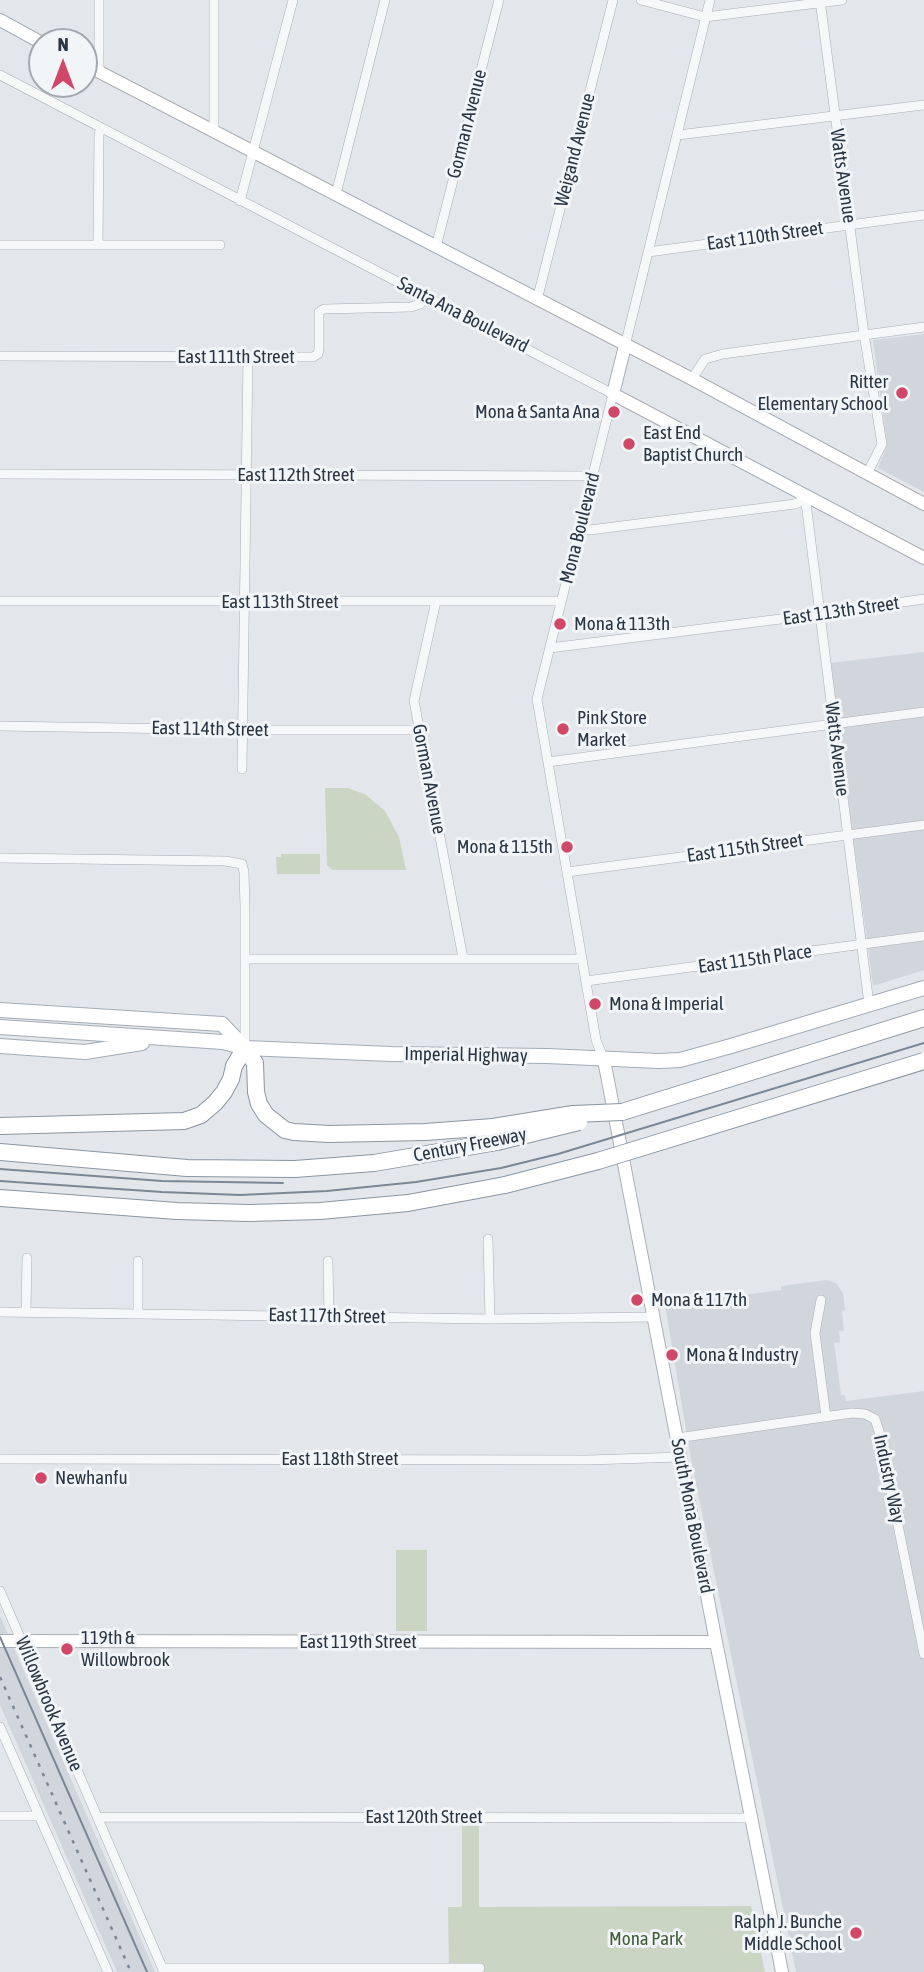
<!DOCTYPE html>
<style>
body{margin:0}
#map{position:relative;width:924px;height:1972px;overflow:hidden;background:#e3e7eb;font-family:"Asap Condensed",sans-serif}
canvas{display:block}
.north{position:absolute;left:28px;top:28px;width:70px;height:70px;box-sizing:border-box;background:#f2f5f8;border:2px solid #a2a9b0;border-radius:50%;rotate:0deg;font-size:19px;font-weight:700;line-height:28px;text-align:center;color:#2a3643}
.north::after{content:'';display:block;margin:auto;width:24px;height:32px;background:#d04768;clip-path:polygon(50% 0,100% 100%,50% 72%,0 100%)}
</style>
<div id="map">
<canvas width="924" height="1972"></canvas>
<div class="north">N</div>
</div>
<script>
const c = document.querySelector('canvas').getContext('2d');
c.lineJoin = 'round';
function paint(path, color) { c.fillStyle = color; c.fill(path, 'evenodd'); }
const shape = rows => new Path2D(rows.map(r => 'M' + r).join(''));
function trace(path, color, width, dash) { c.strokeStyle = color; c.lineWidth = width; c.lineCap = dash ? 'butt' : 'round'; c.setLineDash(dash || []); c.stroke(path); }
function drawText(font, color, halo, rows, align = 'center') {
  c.font = font + ' "Asap Condensed",sans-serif'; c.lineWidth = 6; c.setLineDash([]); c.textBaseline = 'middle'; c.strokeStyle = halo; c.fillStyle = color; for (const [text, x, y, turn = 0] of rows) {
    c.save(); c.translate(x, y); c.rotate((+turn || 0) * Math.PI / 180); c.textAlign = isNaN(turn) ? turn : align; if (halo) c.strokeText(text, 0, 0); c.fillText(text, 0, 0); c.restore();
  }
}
paint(shape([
 [924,334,924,492,878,468,887,445,873,340],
 [924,652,924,970,873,986,830,663],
 [826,1280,836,1283,843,1293,845,1310,842,1311,844,1330,839,1331,840,1342,834,1343,841,1395,845,1395,846,1401,924,1391,924,1972,796,1972,691,1459,665,1305,781,1290,781,1286],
 [0,1616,155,1972,117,1972,0,1705]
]), '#d1d6dd');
paint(shape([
 [325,788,348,788,366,795,385,811,399,837,406,870,332,870,327,865],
 [281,854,320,854,320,874,277,874,276,857,281,857],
 [396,1550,427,1550,427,1631,396,1631],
 [462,1826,479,1826,479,1907,751,1906,765,1972,481,1972,449,1967,448,1907,462,1907]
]), '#cad5c4');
const street = shape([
 [214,0,214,131],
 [641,0,705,17,842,0],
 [820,0,864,334,882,444,867,474],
 [99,72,99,0],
 [0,75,613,394,537,699,596,1040,604,1060],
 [678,135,924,105],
 [336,194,385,0],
 [240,201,293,0],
 [0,245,220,245],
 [98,245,99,134,101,128],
 [436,247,499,0],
 [648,252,924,215],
 [537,300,613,0],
 [625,346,710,0],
 [0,356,313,357,318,354,319,349,319,312,324,309,411,307,420,304,427,297],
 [692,379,705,359,723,354,924,327],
 [0,474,593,476],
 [805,495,869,1004],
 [580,529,590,530,795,504,802,501,805,495],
 [0,601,560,601],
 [436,601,414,701,463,958],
 [550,648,820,614,924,599],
 [0,726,244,730,420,730],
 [548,762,924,712],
 [242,769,248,357],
 [0,858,225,861,242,864,244,872,245,907,245,1047],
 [567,872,924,825],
 [246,959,581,959],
 [586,981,924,936],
 [488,1239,490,1319],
 [138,1261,138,1314],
 [328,1261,329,1316],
 [821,1300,815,1333,826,1417],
 [26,1311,27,1258],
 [0,1312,490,1319,654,1317],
 [677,1438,852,1413,865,1414,875,1419,879,1431,924,1654],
 [0,1459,588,1460,681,1457],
 [0,1591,164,1972],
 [0,1727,108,1972],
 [0,1816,39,1816],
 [97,1817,751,1818],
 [162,1968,480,1968]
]);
const secondary = shape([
 [0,20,42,43],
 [84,64,692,379,924,504],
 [625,346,613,394,924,558],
 [604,1060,716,1642,782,1972],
 [0,1641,716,1642]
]);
const primary = shape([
 [0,1010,222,1024,244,1047],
 [0,1027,223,1042,245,1048,391,1054,547,1056,659,1061,680,1060,731,1046,924,988],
 [0,1046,85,1052,142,1043]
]);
const highway = shape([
 [622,1112,924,1018],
 [0,1126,184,1121,201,1115,215,1103,224,1092,231,1079,234,1066,245,1048,255,1063,256,1092,259,1104,266,1115,285,1130,294,1132,329,1134,425,1132,493,1127],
 [0,1152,187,1168,295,1169,374,1163,497,1142],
 [0,1198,177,1211,249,1213,320,1211,408,1203,505,1185]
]);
trace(street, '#a8aeb5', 10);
trace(secondary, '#a8aeb5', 14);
trace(primary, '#a2acb7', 16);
trace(highway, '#8a95a2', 18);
trace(street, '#f6f7f9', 9);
trace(secondary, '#fff', 12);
trace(primary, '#fff', 14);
trace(highway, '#fff', 16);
trace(shape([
 [0,1169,162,1181,283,1183],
 [0,1181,162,1192,240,1195,327,1191,416,1182,501,1168,558,1154,924,1043],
 [0,1637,147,1972]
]), '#7c8795', 2);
trace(shape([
 [0,1677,131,1972]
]), '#7c8795', 2.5, [3.5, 7]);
const highwayBridge = shape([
 [493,1127,573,1114,622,1112],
 [497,1142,579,1122],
 [505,1185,598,1161,924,1061]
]);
trace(highwayBridge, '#8a95a2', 18, []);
trace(highwayBridge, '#fff', 16);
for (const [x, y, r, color] of [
 [902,393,7,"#d04768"],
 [614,412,7,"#d04768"],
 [629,444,7,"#d04768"],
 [560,624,7,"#d04768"],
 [563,729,7,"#d04768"],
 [567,847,7,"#d04768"],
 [595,1004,7,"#d04768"],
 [637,1300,7,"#d04768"],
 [672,1355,7,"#d04768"],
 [41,1478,7,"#d04768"],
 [67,1649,7,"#d04768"],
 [856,1933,7,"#d04768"]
]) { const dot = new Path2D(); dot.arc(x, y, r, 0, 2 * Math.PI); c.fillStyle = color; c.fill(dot); trace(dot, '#f2f5f8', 2.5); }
drawText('19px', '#2a3643', '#f2f5f8', [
 ["Gorman Avenue",467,124,-76],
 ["Weigand Avenue",575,150,-76],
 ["Watts Avenue",843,176,82],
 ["East 110th Street",765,236,-8],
 ["Santa Ana Boulevard",463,315,27],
 ["East 111th Street",236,357],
 ["East 112th Street",296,475],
 ["Mona Boulevard",580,528,-76],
 ["East 113th Street",280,602],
 ["East 113th Street",841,611,-8],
 ["East 114th Street",210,729,1],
 ["Watts Avenue",837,749,83],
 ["Gorman Avenue",429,779,79],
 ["East 115th Street",745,848,-8],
 ["East 115th Place",755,959,-8],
 ["Imperial Highway",466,1055,1],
 ["Century Freeway",470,1145,-11],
 ["East 117th Street",327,1316,1],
 ["East 118th Street",340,1459],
 ["Industry Way",889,1479,78],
 ["South Mona Boulevard",692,1516,79],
 ["East 119th Street",358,1642],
 ["Willowbrook Avenue",49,1704,67],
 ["East 120th Street",424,1817]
]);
drawText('19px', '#2a3643', '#f2f5f8', [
 ["Ritter",888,382,"right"],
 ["Elementary School",888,404,"right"],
 ["Mona & Santa Ana",600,412,"right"],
 ["East End",643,433],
 ["Baptist Church",643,455],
 ["Mona & 113th",574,624],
 ["Pink Store",577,718],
 ["Market",577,740],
 ["Mona & 115th",553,847,"right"],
 ["Mona & Imperial",609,1004],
 ["Mona & 117th",651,1300],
 ["Mona & Industry",686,1355],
 ["Newhanfu",55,1478],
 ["119th &",81,1638],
 ["Willowbrook",81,1660],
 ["Ralph J. Bunche",842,1922,"right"],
 ["Middle School",842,1944,"right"]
], 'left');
drawText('19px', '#425f37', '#f2f5f8', [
 ["Mona Park",646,1939]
]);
</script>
